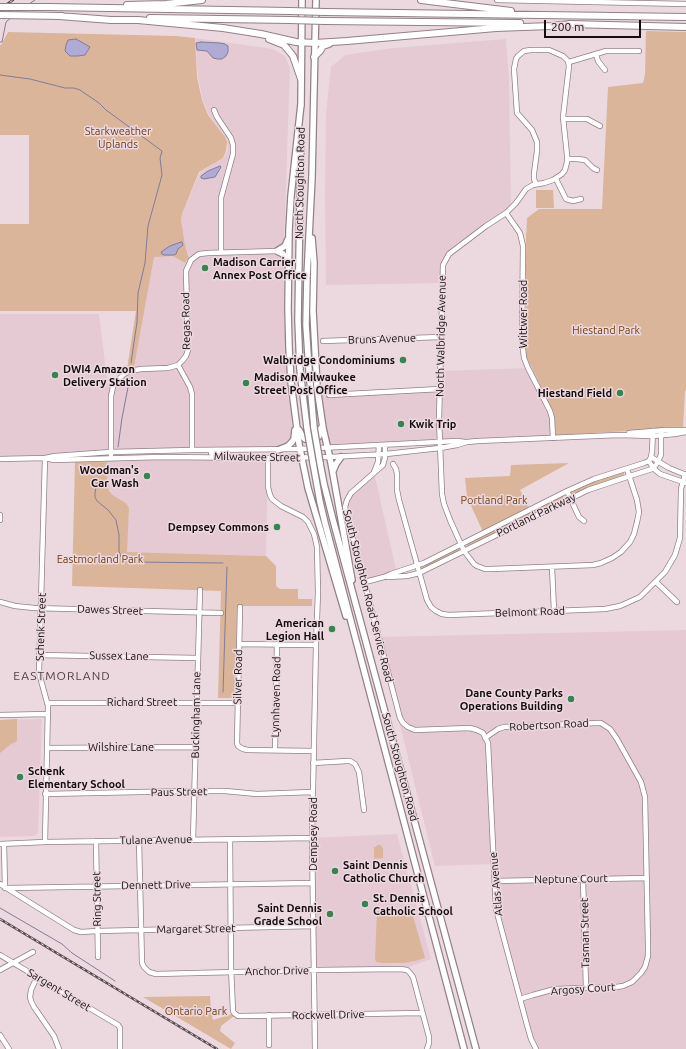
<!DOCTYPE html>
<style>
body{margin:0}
#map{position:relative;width:686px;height:1049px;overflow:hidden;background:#ecd9e0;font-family:Ubuntu,sans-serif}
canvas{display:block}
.scale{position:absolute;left:544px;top:20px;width:97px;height:18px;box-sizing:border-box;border:2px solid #140d10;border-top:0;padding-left:5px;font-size:12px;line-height:14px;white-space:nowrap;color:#140d10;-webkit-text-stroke:3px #ecd9e0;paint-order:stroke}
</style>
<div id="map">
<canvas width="686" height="1049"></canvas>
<div class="scale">200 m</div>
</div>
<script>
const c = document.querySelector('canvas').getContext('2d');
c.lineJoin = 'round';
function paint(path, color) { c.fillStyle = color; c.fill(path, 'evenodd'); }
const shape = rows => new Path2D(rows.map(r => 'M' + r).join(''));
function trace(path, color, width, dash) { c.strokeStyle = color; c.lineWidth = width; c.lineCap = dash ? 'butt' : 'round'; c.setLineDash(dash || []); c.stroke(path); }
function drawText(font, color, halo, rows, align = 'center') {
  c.font = font + ' Ubuntu,sans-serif'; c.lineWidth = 3; c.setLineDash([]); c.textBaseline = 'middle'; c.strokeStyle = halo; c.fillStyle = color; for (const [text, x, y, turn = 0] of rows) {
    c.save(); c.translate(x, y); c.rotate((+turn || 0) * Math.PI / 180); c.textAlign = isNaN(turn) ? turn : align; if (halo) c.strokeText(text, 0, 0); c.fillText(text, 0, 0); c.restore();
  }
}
paint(shape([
 [195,38,273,49,285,56,290,68,284,243,284,316,288,398,291,408,292,432,292,439,280,446,266,450,192,450,0,459,0,314,99,314,108,387,113,387,130,371,138,342,154,256,173,256,185,263,190,258,185,245,182,224,181,219,182,214,200,172,224,158,227,151,228,146,225,137,209,115,203,101,198,77],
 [506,39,509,81,511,208,449,254,443,265,442,283,326,285,325,194,326,114,331,67,345,55,393,48],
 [528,368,550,411,553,438,327,448,318,395,329,395,440,389,440,371],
 [268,458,266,556,126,552,129,508,126,503,114,496,109,491,107,483,107,462,111,459],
 [374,472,397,574,365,582,345,507,347,500],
 [686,630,686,1049,536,1049,497,911,494,864,435,866,378,637],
 [42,719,38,833,35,836,0,837,0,720],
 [397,834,431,959,409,967,406,970,314,970,312,838]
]), '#e5cad4');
paint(shape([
 [646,31,686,32,686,390,685,391,683,428,556,435,554,414,526,356,526,238,527,218,539,209,602,209,608,87,643,83,645,74],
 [8,32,176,36,195,38,197,77,202,100,208,115,225,137,227,142,226,151,223,158,220,160,199,172,182,214,181,219,185,245,189,258,185,263,173,256,154,257,134,367,127,369,136,311,0,311,0,224,29,224,29,135,0,135,0,45,1,45],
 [536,190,553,190,554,208,536,208],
 [75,462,107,462,107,483,109,491,114,496,126,503,129,508,127,552,266,556,276,566,276,586,280,589,298,589,298,599,312,599,312,606,237,606,235,698,218,698,221,591,72,586],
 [569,463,520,490,530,509,483,532,467,497,465,478,510,476,511,465],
 [622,472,624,473,624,475,598,484,574,494,571,494,571,491,592,482],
 [562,496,563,496,564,499,548,507,468,546,466,545,466,544],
 [458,548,459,549,459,551,424,568,421,568,421,566],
 [17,719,17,741,11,744,0,753,0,720],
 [377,845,381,845,383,849,383,858,374,859,374,847,376,847],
 [411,909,425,958,415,961,404,963,382,963,376,962,375,959,377,911],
 [210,996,211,1012,213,1020,232,1014,234,1016,221,1026,220,1031,235,1043,231,1049,143,997]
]), '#dbb59a');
const water = shape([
 [76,39,90,47,85,55,78,56,70,56,65,51,66,45,68,40,76,39],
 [201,42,220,43,225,44,228,46,228,52,226,56,222,59,218,59,213,58,207,51,197,50,196,43,201,42],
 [220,166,221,167,215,177,204,179,201,178,201,176,208,171,220,166],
 [181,242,182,242,183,245,178,249,176,254,174,255,164,255,162,254,161,252,170,246,181,242]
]);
paint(water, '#b0abd4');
trace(water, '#817c99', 1);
trace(shape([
 [29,4,35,0],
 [0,42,2,42,6,22,12,17],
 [0,75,30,79,65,88,74,88,80,90,99,103,106,110,162,151,160,158,162,175,148,226,145,263,138,293,137,322,131,363],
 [118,447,122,418,130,377],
 [100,480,98,481,96,487,95,493,95,497,97,501,108,510,116,520,119,535,119,551,121,557,124,560,133,562,223,563],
 [223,692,227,567],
 [0,908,62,944,72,953,115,981]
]), '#817c99', 1);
const minor = shape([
 [497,0,686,4],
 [596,54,598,61,605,70],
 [569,62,606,51,639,51],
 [214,110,217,117,231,138,233,145,233,154,221,198,221,252],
 [563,119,587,119,600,126],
 [567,159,577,159,585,160,593,168,597,170],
 [556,179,566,199,573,201,581,199],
 [536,184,534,179,534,173,537,151,537,142,532,130,517,113,514,69,516,59,518,56,524,51,531,50,549,50,563,56,568,61,569,66,563,117,567,155,567,162,565,170,562,174,553,180,544,183,533,185,526,189,516,203,506,213,486,226,449,254,443,265,439,419,442,494,444,504,450,520,464,551,474,564,477,566,485,569,491,569,593,565,601,563,612,558,621,552,630,542,634,534,637,522,639,512,637,500,627,469],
 [506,213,520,233,523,246,522,340,524,358,528,368,550,411,552,418,553,438],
 [323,341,441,337],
 [178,365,190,387,192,394,192,450],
 [329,395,440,389],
 [629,433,666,430,685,430],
 [385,445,385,458,383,465,351,493,347,500,345,507,351,531,400,718,403,723,408,727,415,730,470,728,477,730,483,733,488,743,496,909,527,1025,531,1039,536,1049],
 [211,453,228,453],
 [111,455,111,396,113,387,115,383,124,374,130,371,141,369,168,368,178,365,182,361,186,356,188,350,186,271,191,260,199,254,208,253,277,251],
 [651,457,669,468,686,475],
 [45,458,54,460,161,457,268,458,330,457,386,454,440,448,457,445,467,442,478,441,619,435,653,436,675,434,686,432],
 [268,458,268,487,270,495,272,499,281,506,303,517,308,522,314,534,317,547,318,592,316,645,312,838,315,1049],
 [0,459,45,458,55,456,111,452,192,450,300,449,457,441,465,442],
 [649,461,653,468,660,474,686,483],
 [393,464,396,469,397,474,397,490,399,500,427,600,431,607,436,611,442,614,449,615,605,609,620,606,629,602,640,597,665,572,675,555,680,538,681,489,685,474],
 [374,472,378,462,379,445],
 [567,491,579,517,584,521],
 [0,515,0,520],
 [552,567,554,611],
 [387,577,407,576,419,573,588,490,630,476,652,469,656,465,661,455,661,430],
 [365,582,384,577,391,574,424,563,567,491,594,479,644,463,649,461,651,457,652,452,653,431],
 [656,582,677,602],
 [0,602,15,606,34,608,221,613],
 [240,607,237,743,238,746,243,749,248,750,313,751],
 [239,644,316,645],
 [39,655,198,658],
 [47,703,238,703],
 [0,715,48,714],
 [485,738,498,729,504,727,596,723,601,723,610,729,617,739,641,782,645,797,648,945,648,956,645,967,641,973,632,982,623,986,616,987,555,989,533,995,520,999],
 [47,748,195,747],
 [275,750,277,644],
 [313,763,347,761,350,761,355,764,359,772,364,810],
 [45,794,188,791,225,791,257,794,313,792],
 [230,839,231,968,233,1011,234,1013,238,1016,241,1016,422,1013],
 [193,840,200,590],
 [96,841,98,957],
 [139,841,142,963,144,967,149,972,156,974,317,970,400,969,407,970,410,973,413,977,429,1037,429,1043,427,1049],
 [45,842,48,706,39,673,45,458],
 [0,844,45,842,312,838],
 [4,844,5,888],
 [583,879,586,988],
 [495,881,647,878],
 [0,884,74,930,81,932,98,931,314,926],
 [7,888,313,883],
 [0,955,118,1025,120,1028,120,1049],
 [0,970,33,952],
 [37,977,31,990,30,997,31,1001,34,1007,54,1036,59,1049],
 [269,1015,269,1045],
 [0,1035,9,1049]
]);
const major = shape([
 [301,104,291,196,289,230,288,309,289,347,291,382,299,444,308,488,346,616],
 [301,106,302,0],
 [301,139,298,320,300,370,307,428],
 [312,238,314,263,313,311,317,387,323,428,331,463,352,580],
 [277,251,283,254,286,260,287,264],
 [277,251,285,246,288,239],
 [314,428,309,370,306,325,307,277,312,177,316,0],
 [299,430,303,437,305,439,310,440,317,438,319,436,321,428],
 [278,450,288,446,292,442,294,439,295,430],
 [313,463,320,502,325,523,464,1049],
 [320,463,324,484,333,520,476,1049],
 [333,471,336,464,341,457]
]);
const highway = shape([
 [421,0,511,11],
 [127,5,166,4,202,0],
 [48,7,290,11],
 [325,12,686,17],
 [0,15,62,16],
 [59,16,111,20,138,20,223,28,261,34,296,42,315,43,347,41,496,28,551,26,571,24],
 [150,18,290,20],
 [325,21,520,23],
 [569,24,686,27],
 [269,39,284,45,289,51,293,56,301,79],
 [314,57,320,51,323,46,329,44]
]);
trace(minor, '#928187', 6);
trace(major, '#928187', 8);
trace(highway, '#928187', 8);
trace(minor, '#fff', 4.5);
trace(major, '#fff', 5.5);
trace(highway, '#fff', 6);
const rail = shape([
 [0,9,13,0],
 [0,919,217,1049]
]);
trace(rail, '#564b4f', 2.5);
trace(rail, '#ecd9e0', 1, [3]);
const majorBridge = shape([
 [307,428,313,463],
 [314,428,320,463]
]);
const highwayBridge = shape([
 [0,7,48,7],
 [290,11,325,12],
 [290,20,325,21]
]);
trace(majorBridge, '#928187', 8, []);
trace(highwayBridge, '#928187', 8, []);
trace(majorBridge, '#fff', 5.5);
trace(highwayBridge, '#fff', 6);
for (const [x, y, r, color] of [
 [205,268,4,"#378453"],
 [403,360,4,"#378453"],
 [55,375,4,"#378453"],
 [246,383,4,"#378453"],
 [620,393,4,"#378453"],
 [401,424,4,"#378453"],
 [147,476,4,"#378453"],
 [277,527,4,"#378453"],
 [332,629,4,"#378453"],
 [571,699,4,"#378453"],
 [20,777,4,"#378453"],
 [335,871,4,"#378453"],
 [365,904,4,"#378453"],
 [330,914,4,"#378453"]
]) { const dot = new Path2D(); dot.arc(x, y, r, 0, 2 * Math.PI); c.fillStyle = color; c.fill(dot); trace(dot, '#ecd9e0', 1.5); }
drawText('11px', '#6f3d10', '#ecd9e0', [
 ["Starkweather",118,131],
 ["Uplands",118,144],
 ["Hiestand Park",606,330],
 ["Portland Park",494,500],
 ["Eastmorland Park",100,559],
 ["Ontario Park",196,1011]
]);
drawText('11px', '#140d10', '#ecd9e0', [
 ["North Stoughton Road",300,183,-89],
 ["Wittwer Road",523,314,-90],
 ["Regas Road",186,321,-91],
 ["North Walbridge Avenue",441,336,-89],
 ["Bruns Avenue",382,339,-2],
 ["Milwaukee Street",257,457,1],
 ["Portland Parkway",536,515,-26],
 ["South Stoughton Road Service Road",368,596,76],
 ["Dawes Street",110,610,2],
 ["Belmont Road",530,612,-2],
 ["Schenk Street",41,627,-88],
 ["Sussex Lane",119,656,1],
 ["Silver Road",238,677,-89],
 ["Lynnhaven Road",276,697,-89],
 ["Richard Street",142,702],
 ["Buckingham Lane",196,715,-89],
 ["Robertson Road",549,725,-3],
 ["Wilshire Lane",121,747],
 ["South Stoughton Road",400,767,75],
 ["Paus Street",179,792,-1],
 ["Dempsey Road",313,834,-90],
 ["Tulane Avenue",156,840,-1],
 ["Neptune Court",571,879,-1],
 ["Atlas Avenue",496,884,-95],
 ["Dennett Drive",156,885,-1],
 ["Ring Street",97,899,-91],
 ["Margaret Street",196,929,-1],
 ["Tasman Street",585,933,-91],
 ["Anchor Drive",277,971,-1],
 ["Argosy Court",583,989,-4],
 ["Sargent Street",59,990,31],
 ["Rockwell Drive",328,1015,-1]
]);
drawText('bold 11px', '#140d10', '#ecd9e0', [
 ["Madison Carrier",213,262],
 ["Annex Post Office",213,275],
 ["Walbridge Condominiums",395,360,"right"],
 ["DWI4 Amazon",63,369],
 ["Delivery Station",63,382],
 ["Madison Milwaukee",254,377],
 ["Street Post Office",254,390],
 ["Hiestand Field",612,393,"right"],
 ["Kwik Trip",409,424],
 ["Woodman's",139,470,"right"],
 ["Car Wash",139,483,"right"],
 ["Dempsey Commons",269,527,"right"],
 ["American",324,623,"right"],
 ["Legion Hall",324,636,"right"],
 ["Dane County Parks",563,693,"right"],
 ["Operations Building",563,706,"right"],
 ["Schenk",28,771],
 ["Elementary School",28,784],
 ["Saint Dennis",343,865],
 ["Catholic Church",343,878],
 ["St. Dennis",373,898],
 ["Catholic School",373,911],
 ["Saint Dennis",322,908,"right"],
 ["Grade School",322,921,"right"]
], 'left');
c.letterSpacing = '1px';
drawText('12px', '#4d3e43', '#ecd9e0', [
 ["EASTMORLAND",62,676]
]);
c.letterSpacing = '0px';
</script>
